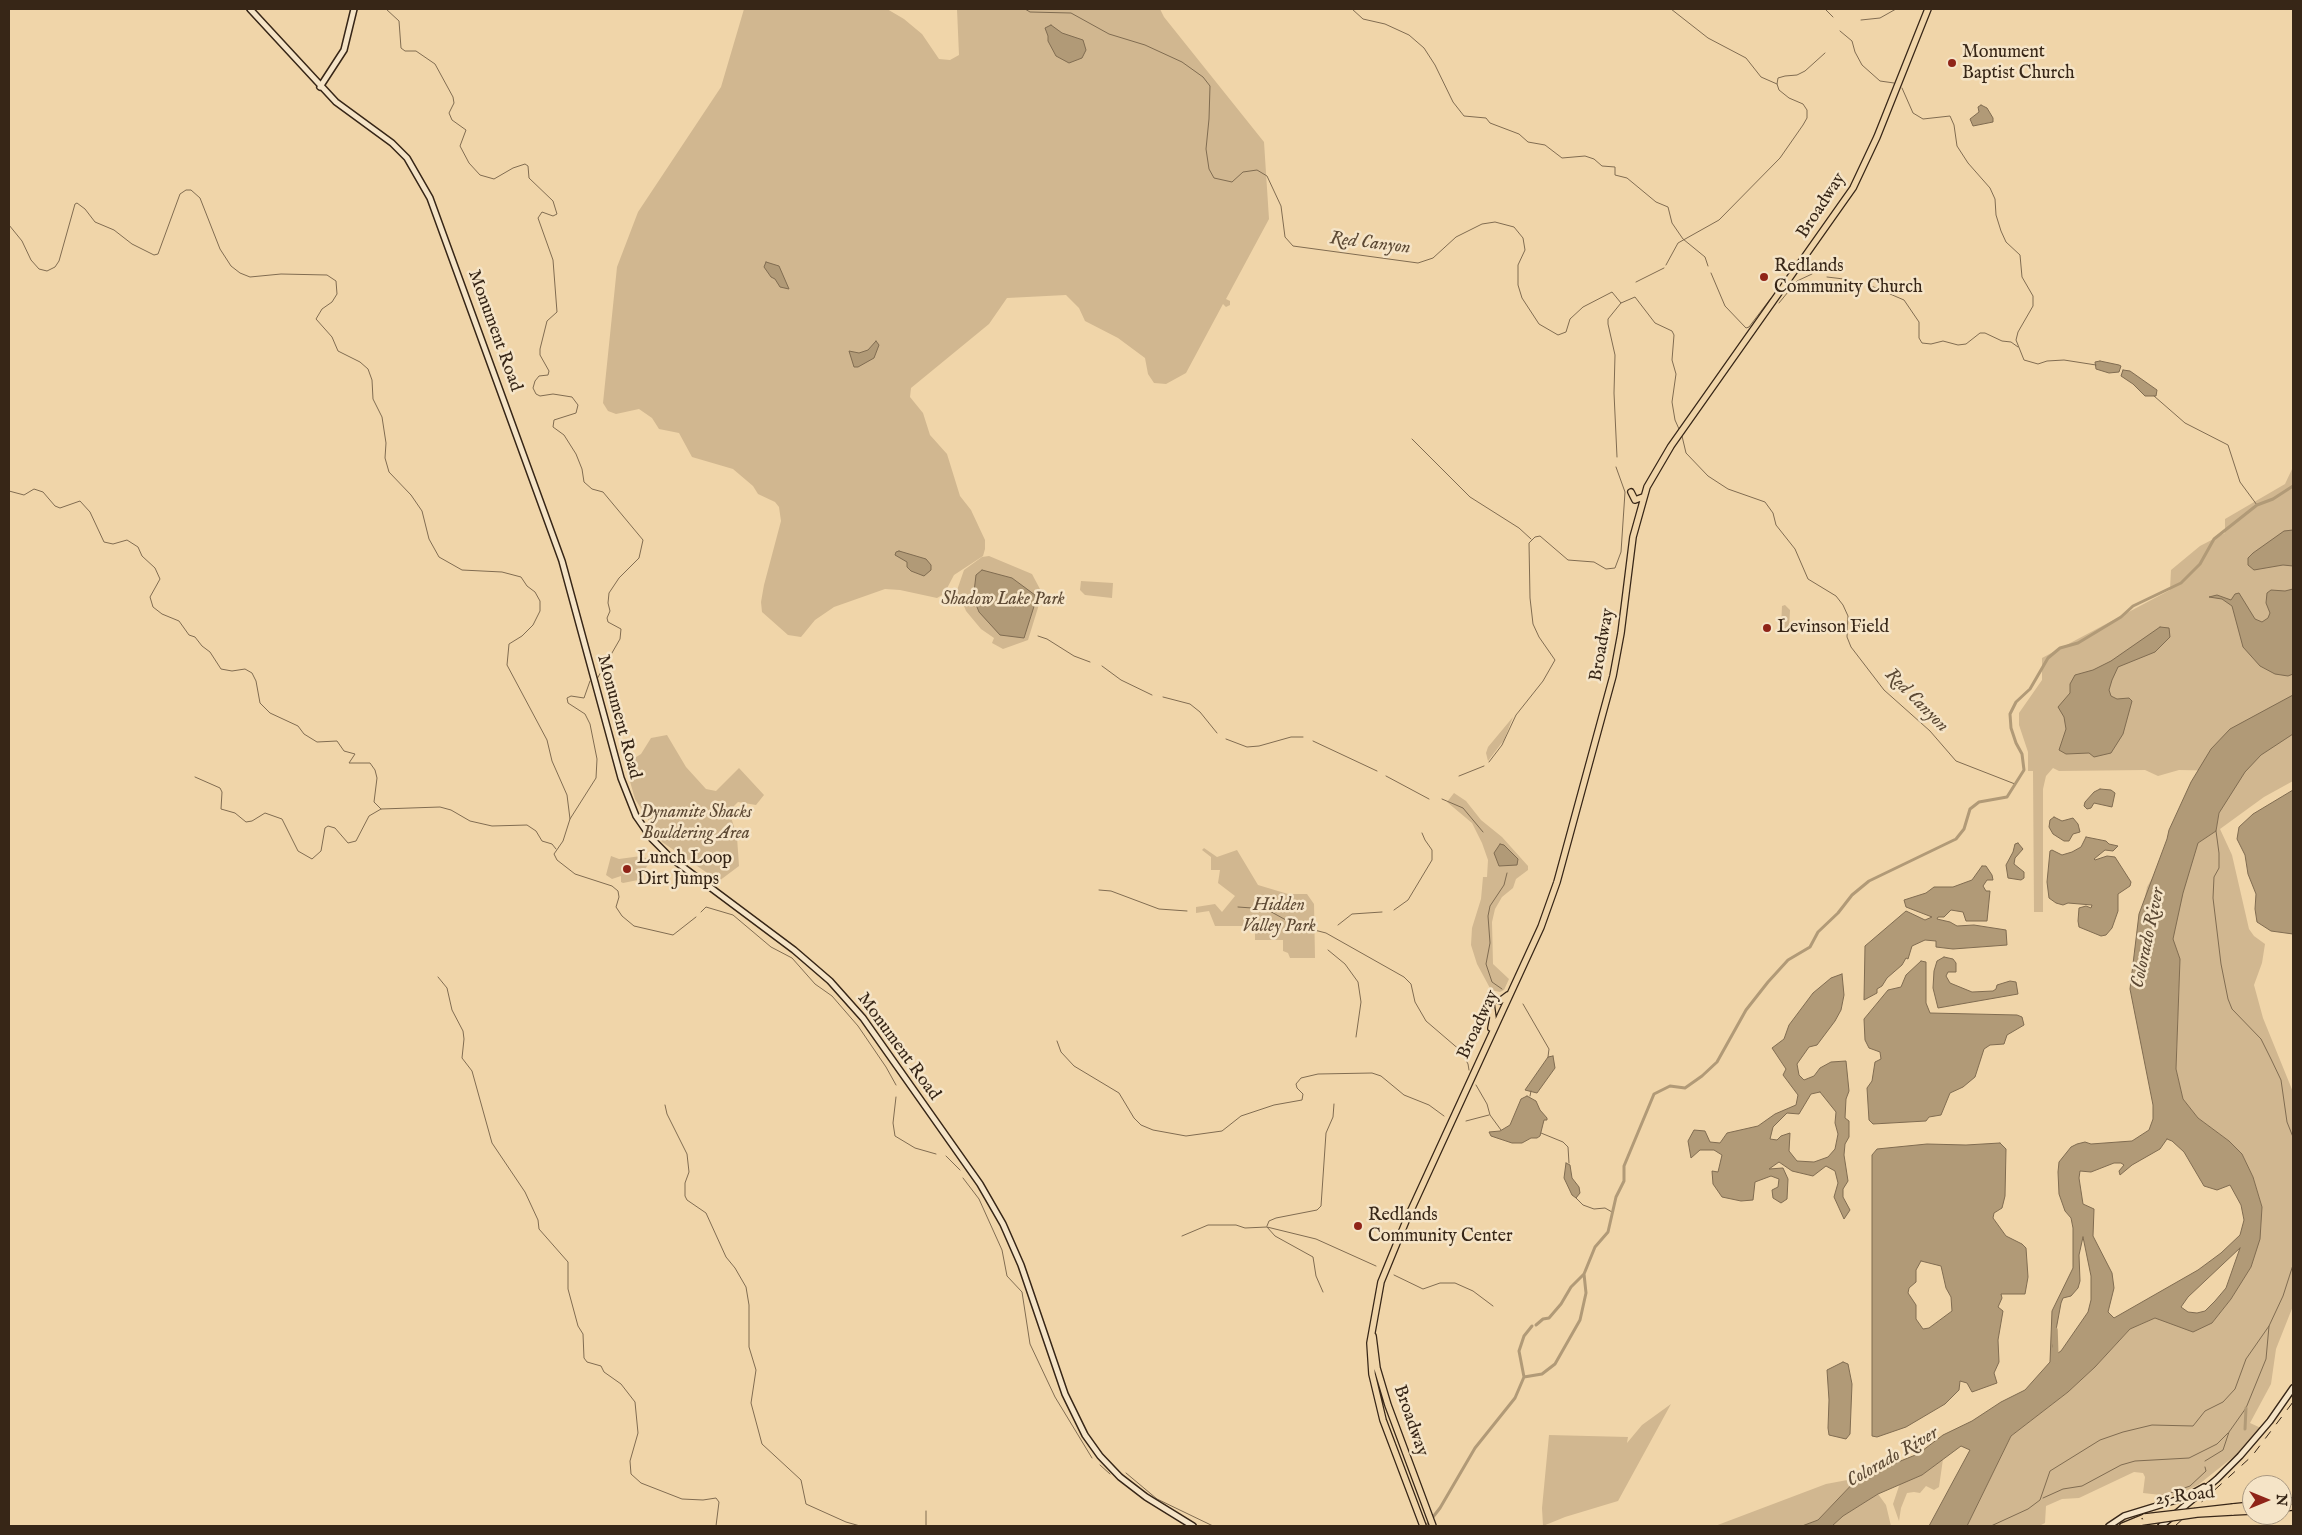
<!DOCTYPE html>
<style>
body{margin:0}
#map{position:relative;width:2302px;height:1535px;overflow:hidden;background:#f0d5a9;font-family:"IM FELL English",serif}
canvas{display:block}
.frame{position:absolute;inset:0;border:10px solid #372617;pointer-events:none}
.north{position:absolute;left:2242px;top:1475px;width:50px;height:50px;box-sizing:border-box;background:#f5e4c7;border:1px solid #a99881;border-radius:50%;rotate:90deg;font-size:14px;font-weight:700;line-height:20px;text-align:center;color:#372617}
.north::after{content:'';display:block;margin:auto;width:18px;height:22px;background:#8f2418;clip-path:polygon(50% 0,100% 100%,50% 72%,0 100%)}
</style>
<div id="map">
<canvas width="2302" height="1535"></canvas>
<div class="frame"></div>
<div class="north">N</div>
</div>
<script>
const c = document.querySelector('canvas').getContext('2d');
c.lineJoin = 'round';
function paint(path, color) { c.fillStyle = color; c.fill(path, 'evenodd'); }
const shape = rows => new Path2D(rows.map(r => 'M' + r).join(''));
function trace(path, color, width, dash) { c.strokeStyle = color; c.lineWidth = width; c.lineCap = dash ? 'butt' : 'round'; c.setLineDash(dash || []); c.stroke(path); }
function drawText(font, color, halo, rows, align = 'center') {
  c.font = font + ' "IM FELL English",serif'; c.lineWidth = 5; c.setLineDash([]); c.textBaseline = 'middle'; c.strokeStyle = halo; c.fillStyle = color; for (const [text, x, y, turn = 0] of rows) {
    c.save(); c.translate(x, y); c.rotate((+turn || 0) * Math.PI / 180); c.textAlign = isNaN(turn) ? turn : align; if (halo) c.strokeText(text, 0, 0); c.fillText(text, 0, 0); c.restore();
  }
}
paint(shape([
 [744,9,887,9,904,19,922,34,939,59,950,60,959,55,957,9,1160,9,1164,17,1264,142,1269,219,1226,299,1230,301,1230,305,1226,307,1223,304,1186,373,1166,384,1154,383,1148,374,1145,358,1118,338,1085,321,1079,308,1066,295,1007,298,989,324,911,388,910,397,923,413,930,435,947,454,960,496,971,510,985,540,985,549,983,556,954,575,944,594,937,598,900,590,885,589,834,607,815,620,801,637,788,635,762,612,761,602,764,585,781,521,779,507,775,502,758,494,753,486,733,469,692,457,679,433,659,429,652,418,639,409,616,414,608,411,603,403,617,267,638,212,721,87],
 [2293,467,2293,781,2264,797,2220,829,2232,855,2249,929,2254,936,2265,944,2262,963,2254,985,2263,1018,2293,1092,2293,1306,2276,1349,2271,1384,2250,1423,2261,1428,2237,1454,2198,1485,2182,1493,2170,1496,2143,1493,2145,1477,2143,1473,2134,1472,2079,1498,2062,1499,2046,1506,2045,1523,2039,1526,1967,1526,2011,1436,2068,1392,2095,1367,2130,1329,2155,1318,2212,1323,2231,1299,2251,1267,2262,1207,2253,1177,2242,1154,2229,1141,2198,1118,2183,1099,2176,1069,2180,959,2177,952,2134,952,2147,887,2199,795,2233,771,2179,770,2158,776,2145,770,2059,771,2053,768,2046,776,2043,789,2043,912,2034,912,2033,771,2028,771,2028,752,2019,725,2019,713,2042,680,2042,658,2170,590,2171,570,2200,546,2225,533,2225,519,2285,484],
 [2233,789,2219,813,2216,831,2198,843,2188,874,2207,812],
 [989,556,1032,574,1041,591,1041,598,1028,640,1003,649,992,643,994,638,981,629,966,611,962,601,954,599,964,570,982,557],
 [1081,581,1113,583,1112,598,1085,595,1080,590],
 [1785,605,1790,610,1789,629,1781,628,1782,606],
 [1513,717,1504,740,1488,761,1486,753,1488,747],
 [667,735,686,767,706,789,716,791,739,768,764,795,756,805,738,802,734,806,731,817,737,837,739,866,719,881,662,842,635,799,625,764,641,754,651,738],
 [1454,793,1466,801,1481,820,1502,837,1528,866,1528,870,1516,879,1513,888,1502,897,1495,909,1492,922,1493,964,1509,979,1504,990,1500,992,1491,990,1477,964,1471,945,1472,928,1481,899,1483,877,1487,877,1488,860,1482,843,1472,823,1447,802],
 [1204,848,1217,857,1237,850,1258,885,1288,894,1307,894,1314,904,1315,958,1290,958,1288,953,1283,951,1283,940,1255,940,1255,926,1215,926,1209,911,1196,913,1196,907,1215,904,1222,912,1235,896,1218,883,1220,870,1211,870,1211,857,1202,850],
 [611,856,619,859,641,856,651,860,638,880,623,883,621,882,621,876,612,879,606,875],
 [1671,1404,1618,1501,1565,1517,1543,1526,1542,1508,1549,1435,1628,1437,1627,1443,1642,1425],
 [1943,1459,1939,1487,1934,1490,1926,1486,1920,1493,1914,1492,1907,1493,1901,1508,1899,1521,1893,1504,1900,1483,1922,1475],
 [1858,1478,1818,1520,1802,1526,1715,1526,1826,1484],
 [1878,1494,1886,1505,1891,1526,1832,1526,1843,1516]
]), '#d1b790');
const water = shape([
 [1051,25,1062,33,1083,40,1086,50,1082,58,1069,63,1056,56,1048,41,1048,36,1045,28,1051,25],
 [1981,105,1987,108,1993,118,1993,122,1973,126,1970,119,1979,112,1978,107,1981,105],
 [766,262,779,266,789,289,780,287,775,279,771,277,764,267,766,262],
 [876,341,879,345,874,358,858,367,854,367,849,351,859,353,868,350,876,341],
 [2100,361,2119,365,2121,366,2119,372,2109,373,2096,369,2095,362,2100,361],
 [2123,370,2130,371,2157,390,2156,396,2145,396,2133,384,2121,376,2123,370],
 [2293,530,2293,566,2283,565,2254,570,2248,565,2248,558,2253,553,2284,531,2293,530],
 [899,551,926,559,931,565,931,570,924,576,911,571,907,567,907,562,895,555,896,552,899,551],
 [982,570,1012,578,1035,595,1036,600,1024,638,1000,635,979,612,975,602,974,592,976,575,982,570],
 [2293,589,2293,674,2288,676,2275,674,2260,666,2243,647,2232,606,2222,599,2209,597,2217,595,2231,600,2235,594,2239,593,2255,619,2262,622,2268,618,2270,613,2266,603,2267,593,2271,590,2285,591,2293,589],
 [2160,627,2169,628,2170,637,2155,652,2118,667,2112,680,2109,690,2111,696,2117,699,2129,698,2132,701,2123,734,2111,753,2094,757,2089,753,2066,754,2059,750,2066,729,2064,717,2058,707,2070,693,2070,684,2075,675,2093,670,2111,661,2160,627],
 [2293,695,2293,734,2261,755,2245,772,2219,813,2216,831,2198,843,2183,893,2173,939,2180,959,2176,1069,2183,1099,2198,1118,2229,1141,2242,1154,2253,1177,2262,1207,2260,1239,2251,1267,2231,1299,2212,1323,2193,1332,2155,1318,2130,1329,2095,1367,2068,1392,2011,1436,1967,1526,1929,1526,1970,1450,1961,1446,1922,1475,1878,1494,1843,1516,1832,1526,1802,1526,1818,1520,1858,1478,1918,1454,1943,1435,1972,1421,2001,1402,2025,1390,2050,1362,2052,1311,2073,1268,2073,1228,2071,1218,2065,1211,2059,1194,2058,1172,2059,1162,2071,1147,2077,1144,2085,1142,2091,1144,2132,1141,2149,1130,2153,1119,2153,1105,2130,989,2139,914,2167,839,2169,830,2191,782,2211,749,2230,729,2293,695],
 [2167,1139,2172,1141,2184,1152,2204,1186,2217,1190,2230,1185,2241,1205,2244,1220,2240,1235,2221,1253,2198,1270,2114,1318,2108,1312,2114,1288,2112,1273,2093,1236,2094,1209,2083,1204,2079,1178,2080,1171,2091,1172,2114,1163,2121,1163,2124,1165,2119,1171,2120,1175,2132,1165,2160,1149,2167,1139],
 [2083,1237,2091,1276,2091,1300,2088,1312,2061,1351,2055,1355,2053,1346,2061,1303,2063,1298,2071,1296,2078,1288,2080,1281,2079,1255,2083,1237],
 [2240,1248,2226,1288,2215,1301,2205,1311,2197,1313,2188,1312,2181,1307,2188,1297,2240,1248],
 [2100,789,2111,790,2115,793,2112,807,2094,803,2091,808,2087,809,2084,806,2085,802,2094,792,2100,789],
 [2293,790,2293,934,2271,931,2257,922,2255,909,2256,894,2248,874,2245,855,2237,839,2239,827,2253,814,2293,790],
 [2054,817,2062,821,2073,818,2078,824,2080,832,2073,834,2069,841,2064,841,2053,834,2049,827,2050,820,2054,817],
 [2086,837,2106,841,2109,844,2118,846,2113,851,2105,850,2094,859,2095,860,2107,856,2115,857,2131,882,2130,886,2118,894,2118,911,2112,928,2106,935,2101,936,2079,927,2078,921,2079,908,2086,906,2091,908,2092,905,2068,903,2063,905,2056,903,2049,898,2047,882,2050,851,2052,850,2062,855,2072,852,2081,847,2086,837],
 [2018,843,2023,849,2015,858,2014,864,2024,872,2024,878,2021,880,2008,878,2006,865,2013,852,2015,844,2018,843],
 [1500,844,1504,845,1518,859,1517,865,1499,866,1494,853,1500,844],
 [1982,866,1986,866,1992,875,1993,880,1987,880,1983,886,1986,891,1990,891,1987,921,1966,921,1963,912,1951,910,1944,917,1938,917,1937,919,1950,922,1957,926,1974,925,2006,930,2007,945,1953,949,1936,947,1936,941,1925,940,1912,946,1908,959,1906,958,1902,965,1887,978,1882,986,1877,989,1877,993,1864,1000,1865,946,1906,911,1925,920,1932,917,1906,907,1904,900,1926,893,1934,887,1953,887,1972,880,1982,866],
 [1944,957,1953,959,1956,963,1956,972,1948,972,1946,976,1950,983,1972,992,1993,991,1996,989,1997,985,2010,981,2016,982,2018,994,1938,1008,1933,988,1934,971,1937,961,1944,957],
 [1921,961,1926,962,1926,1003,1930,1013,2017,1015,2022,1017,2024,1025,2007,1035,2004,1044,1990,1045,1984,1049,1975,1077,1963,1087,1950,1093,1941,1115,1929,1117,1926,1121,1873,1124,1869,1120,1867,1088,1872,1081,1875,1062,1881,1059,1880,1052,1869,1048,1865,1040,1864,1019,1888,990,1901,987,1906,975,1921,961],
 [1842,974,1844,995,1841,1010,1835,1021,1817,1045,1809,1047,1797,1064,1799,1075,1804,1080,1814,1076,1820,1068,1831,1062,1846,1061,1849,1091,1846,1099,1845,1118,1849,1121,1849,1137,1845,1144,1844,1155,1848,1181,1843,1189,1843,1197,1850,1210,1844,1219,1834,1197,1838,1183,1835,1171,1826,1166,1813,1176,1792,1171,1779,1162,1769,1169,1783,1168,1788,1179,1787,1199,1781,1203,1773,1198,1772,1190,1778,1187,1779,1179,1771,1176,1755,1182,1753,1200,1741,1201,1722,1197,1713,1184,1712,1171,1718,1172,1722,1155,1714,1150,1700,1150,1691,1158,1688,1141,1694,1130,1705,1131,1710,1142,1720,1143,1727,1133,1758,1126,1775,1114,1796,1105,1798,1095,1783,1075,1786,1069,1772,1048,1784,1039,1789,1025,1813,993,1831,978,1842,974],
 [1820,1092,1836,1112,1835,1123,1838,1134,1835,1149,1828,1157,1814,1162,1797,1161,1789,1151,1790,1133,1781,1136,1777,1140,1770,1139,1773,1127,1787,1113,1799,1114,1811,1094,1820,1092],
 [1553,1056,1555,1068,1537,1093,1525,1090,1548,1057,1553,1056],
 [1527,1096,1536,1101,1540,1110,1547,1118,1547,1120,1544,1120,1540,1136,1537,1138,1531,1138,1522,1143,1512,1143,1491,1136,1489,1132,1500,1131,1510,1125,1521,1099,1527,1096],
 [2000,1143,2006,1149,2005,1196,2002,1208,1994,1213,1993,1218,2006,1236,2022,1244,2026,1248,2028,1277,2025,1294,2001,1294,2002,1298,1998,1307,2003,1311,1998,1340,1999,1362,1994,1373,1997,1383,1972,1392,1967,1383,1960,1381,1959,1390,1945,1404,1906,1427,1877,1437,1872,1436,1872,1155,1877,1149,1927,1144,1966,1145,2000,1143],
 [1921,1261,1941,1266,1946,1288,1951,1297,1952,1311,1929,1328,1923,1329,1916,1319,1916,1305,1908,1293,1909,1288,1916,1282,1916,1270,1921,1261],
 [1566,1163,1570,1165,1572,1178,1579,1187,1580,1193,1576,1198,1572,1195,1564,1178,1566,1163],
 [1843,1362,1848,1364,1852,1384,1850,1434,1846,1439,1829,1435,1828,1428,1829,1400,1827,1370,1843,1362]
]);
paint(water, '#b19a77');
trace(water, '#806c51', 1);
trace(shape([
 [386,9,399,21,401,48,405,51,416,51,435,64,453,97,454,103,449,113,452,120,466,130,460,146,469,163,480,175,494,179,513,168,525,164,528,166,529,178,553,201,557,214,553,216,542,212,538,218,553,260,557,312,547,321,540,349,540,355,549,371,548,375,539,376,535,381,533,388,536,394,540,396,553,394,572,397,578,405,576,413,554,420,553,427,564,435,576,454,582,469,584,482,592,489,603,492,643,540,639,558,619,578,609,593,608,603,610,611,607,618,608,622,621,629,620,639,597,679],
 [1025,9,1030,12,1071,13,1109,34,1145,45,1182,62,1203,77,1210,86,1209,119,1206,149,1209,169,1214,178,1232,182,1243,172,1257,170,1267,176,1281,206,1285,237,1293,246,1418,263,1433,258,1456,237,1482,224,1495,222,1514,227,1523,238,1525,250,1518,265,1518,285,1522,298,1539,324,1558,335,1566,332,1570,319,1583,307,1612,292,1621,303,1635,297,1655,323,1672,331,1674,335,1672,360,1676,374,1672,402,1675,420,1679,429],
 [1352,9,1363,19,1385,24,1409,35,1424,48,1435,65,1453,102,1464,116,1486,118,1490,123,1519,134,1528,142,1545,145,1562,158,1585,156,1594,159,1602,166,1615,167,1615,175,1627,178,1656,202,1668,207,1672,223,1683,239,1705,257,1708,266],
 [1671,9,1708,38,1746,58,1761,77,1777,84],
 [1825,9,1833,17],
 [1861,20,1880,18,1896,9],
 [1840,31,1852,41,1855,52,1862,65,1880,81,1894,83],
 [1902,88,1913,113,1923,119,1950,116,1954,125,1957,146,1968,163,1990,188,1995,199,1996,215,2001,231,2006,242,2020,255,2022,277,2033,296,2033,306,2018,332,2016,340,2024,360,2038,364,2047,361,2064,360,2096,365],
 [9,225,22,241,31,260,39,269,47,271,55,267,59,261,75,204,77,203,85,209,95,222,114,230,132,244,154,255,158,254,180,194,186,190,191,190,200,198,220,249,231,266,240,273,250,277,281,274,327,275,336,281,337,294,332,302,322,309,316,319,332,337,338,351,360,362,368,369,372,380,373,399,382,417,386,443,385,458,389,472,411,495,422,511,429,539,439,557,462,570,502,572,521,577,527,586,535,592,540,601,540,611,533,625,522,636,509,644,507,665,547,740,552,761,567,795,570,819,563,841,554,854,557,860,575,874,612,886,618,891,619,897,616,907,622,916,634,926,673,935,696,917],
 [1666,265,1678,243,1719,220,1780,158,1803,125,1807,118,1807,110,1803,104,1789,98,1779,90,1777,84,1778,78,1785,76,1797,75,1805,71,1825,53],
 [1711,273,1725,306,1746,328,1749,327,1771,298],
 [1827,277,1852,280],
 [1636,282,1664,268],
 [1869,285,1904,300,1919,322,1919,338,1922,343,1931,344,1943,341,1958,345,1966,344,1980,333,1985,333,2002,341,2011,342,2018,347],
 [1779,303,1797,281,1812,274],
 [2154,396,2185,423,2228,445,2240,482,2257,505],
 [1682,436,1686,453,1708,476,1728,489,1765,502,1773,513,1776,525,1795,549,1808,579,1836,596,1843,605,1848,616,1847,637,1851,647,1884,690,1930,731,1956,761,2015,784],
 [1412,439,1470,497,1519,528,1531,539],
 [1617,457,1614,393,1615,355,1608,324,1608,319,1621,303],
 [9,491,24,495,34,489,43,492,55,506,60,508,80,501,90,512,104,542,113,544,127,540,138,547,142,556,155,568,160,579,150,597,153,607,162,614,179,621,189,635,195,637,202,646,210,652,221,669,232,671,245,669,252,673,256,681,260,703,270,713,298,726,304,734,317,742,337,741,344,751,355,754,349,763,370,763,375,770,377,778,374,802,381,809],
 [1038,636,1047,639,1074,656,1090,662],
 [1102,666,1121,680,1152,695],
 [1163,697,1190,704,1200,712,1217,733],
 [1226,739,1247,747,1259,746,1291,737,1303,737],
 [1313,741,1377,771],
 [1489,762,1502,745,1516,715,1543,681,1555,660,1539,637,1533,624,1530,598,1529,543,1535,537,1540,536,1568,560,1594,562,1606,569,1615,568,1621,552,1625,492,1616,467],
 [1386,776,1429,799],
 [1459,776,1484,766],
 [195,777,220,788,222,792,221,809,235,813,246,822,252,821,265,813,282,819,298,851,312,859,321,851,325,828,328,826,335,828,348,843,356,841,369,816,381,809,440,807,451,810,470,821,492,826,527,825,536,831,542,841,552,844,556,849],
 [1442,799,1463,808,1483,832],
 [570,819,596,778,597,759,590,724,585,714,568,703,567,698,571,696,584,698,590,681],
 [2216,831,2219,853,2219,868,2214,877,2213,898,2221,964,2228,999,2232,1009,2261,1039,2271,1059,2281,1080,2287,1122,2293,1137],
 [1099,890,1111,891,1159,909,1187,911],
 [1238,907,1266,909,1295,925,1326,933,1404,977,1411,984,1415,1002,1426,1021,1461,1051,1468,1064,1469,1070],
 [1394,910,1408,900,1432,860,1432,850,1425,840,1422,833],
 [701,912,706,907,733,915,771,947,792,958,815,984,832,996,858,1026,886,1067,896,1085],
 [1338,925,1352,914,1382,912],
 [1328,950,1345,964,1358,982,1361,1002,1356,1037],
 [438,977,447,988,452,1010,463,1031,464,1039,462,1058,472,1071,492,1143,525,1192,538,1220,539,1229,568,1262,568,1289,578,1326,583,1334,584,1358,587,1362,601,1366,604,1372,621,1384,635,1402,638,1433,630,1461,631,1474,641,1483,682,1499,703,1500,716,1498,719,1502,716,1526],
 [1502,989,1492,982,1486,964,1490,943,1488,916,1490,906,1504,885,1507,873],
 [1523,1004,1549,1049,1548,1057],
 [1057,1041,1061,1052,1074,1066,1119,1093,1134,1118,1141,1125,1153,1130,1186,1136,1222,1131,1241,1116,1274,1105,1302,1100,1303,1094,1297,1088,1296,1084,1301,1078,1318,1074,1372,1073,1381,1076,1404,1095,1429,1105,1444,1116],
 [1476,1085,1487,1104,1490,1115,1501,1130],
 [1530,1096,1531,1091],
 [896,1097,893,1123,895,1136,915,1148,936,1154],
 [665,1105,667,1114,687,1154,689,1172,685,1183,685,1196,687,1200,706,1213,726,1257,735,1268,746,1287,749,1305,749,1347,756,1370,751,1403,762,1444,801,1480,806,1504,846,1522,860,1526],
 [1466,1121,1489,1115],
 [1541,1133,1563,1142,1568,1147,1569,1163],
 [946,1156,960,1170],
 [963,1178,979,1199,1002,1250,1007,1276,1022,1292,1030,1344,1055,1397,1092,1458],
 [1576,1198,1583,1205,1594,1209,1605,1208,1612,1212],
 [1267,1226,1269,1221,1276,1218,1317,1210,1321,1206,1326,1133,1333,1117,1334,1104],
 [1267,1227,1275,1236,1313,1257,1316,1276,1323,1292],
 [1182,1236,1208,1225,1236,1225,1245,1228,1267,1227,1316,1239,1376,1266],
 [1394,1275,1423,1289,1440,1283,1455,1283,1473,1291,1493,1306],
 [2205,1461,2223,1450,2229,1432,2246,1408,2266,1359,2269,1326,2283,1296,2293,1265],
 [1100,1465,1110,1474],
 [1126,1473,1157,1499,1213,1526],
 [2165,1495,2190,1486,2206,1471,2205,1467],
 [2043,1498,2063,1489,2082,1486,2121,1465,2135,1461,2189,1458,2217,1444,2228,1433],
 [926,1526,926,1511],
 [1991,1526,2028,1509,2040,1500,2050,1471,2100,1440,2123,1432,2152,1425,2193,1426,2205,1411,2223,1402,2235,1389,2246,1359,2269,1326]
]), '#806c51', 1);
trace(shape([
 [1536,1325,1543,1319,1549,1318,1561,1304,1571,1287,1584,1274],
 [1524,1377,1542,1374,1555,1364,1580,1320,1586,1293,1584,1274,1595,1247,1608,1232,1616,1197,1624,1181,1624,1166,1654,1094,1670,1086,1685,1088,1702,1076,1717,1062,1746,1010,1768,982,1788,960,1810,947,1818,932,1838,913,1852,895,1869,881,1956,839,1964,829,1970,809,1979,802,2007,797,2024,770,2022,754,2016,743,2011,728,2010,714,2016,702,2030,689,2048,658,2060,648,2078,643,2121,617,2133,606,2181,583,2200,564,2214,539,2257,505,2273,499,2293,486],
 [2245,1429,2246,1408],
 [1426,1526,1440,1508,1475,1448,1515,1398,1524,1377,1519,1351,1524,1336,1532,1326]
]), '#b19a77', 3);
trace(shape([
 [2055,1330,2056,1361]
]), '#b19a77', 5.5);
const secondary = shape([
 [250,9,336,102,392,143,407,158,430,198,562,561,621,778,636,816,652,839,671,858,794,950,830,981,863,1018,980,1184,1003,1224,1021,1265,1065,1394,1085,1435,1100,1456,1120,1477,1146,1497,1193,1526],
 [320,87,344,50,354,9],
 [2109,1526,2124,1516,2186,1497,2204,1487],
 [2161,1526,2217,1479,2240,1456,2270,1421,2293,1388]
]);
const primary = shape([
 [1631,492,1635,500,1643,497],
 [1490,996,1493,1018,1491,1028],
 [1490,996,1500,1001,1508,995],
 [1373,1336,1377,1368,1388,1405,1433,1526],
 [2282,1502,2293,1501],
 [2233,1507,2252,1505],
 [2282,1508,2293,1507],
 [2232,1512,2252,1511],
 [1423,1526,1383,1420,1372,1374,1370,1343,1381,1282,1406,1221,1541,927,1557,882,1613,676,1621,633,1633,537,1647,487,1671,446,1853,188,1877,137,1928,9],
 [2123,1526,2145,1517],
 [2134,1526,2142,1522]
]);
trace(secondary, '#372617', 8);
trace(primary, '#372617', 8);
trace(secondary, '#f5e4c7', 5);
trace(primary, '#f0d5a9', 5.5);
trace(shape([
 [2175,1526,2252,1456,2293,1402]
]), '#372617', 1, [9, 9]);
const primaryBridge = shape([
 [2145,1517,2233,1507],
 [2142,1522,2197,1514,2232,1512]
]);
trace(primaryBridge, '#372617', 8, []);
trace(primaryBridge, '#f0d5a9', 5.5);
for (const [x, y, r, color] of [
 [1952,63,5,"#8f2418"],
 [1764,277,5,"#8f2418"],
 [1767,628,5,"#8f2418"],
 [627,869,5,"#8f2418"],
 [1358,1226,5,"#8f2418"]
]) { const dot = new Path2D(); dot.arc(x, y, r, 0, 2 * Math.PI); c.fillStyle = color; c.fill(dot); trace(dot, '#f5e4c7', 2); }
drawText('18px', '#372617', '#f5e4c7', [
 ["Monument",1962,53],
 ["Baptist Church",1962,74],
 ["Redlands",1774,267],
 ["Community Church",1774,288],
 ["Levinson Field",1777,628],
 ["Lunch Loop",637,859],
 ["Dirt Jumps",637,880],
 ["Redlands",1368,1216],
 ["Community Center",1368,1237]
], 'left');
drawText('18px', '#372617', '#f5e4c7', [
 ["Broadway",1822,206,-57],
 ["Monument Road",494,331,70],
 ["Broadway",1603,645,-80],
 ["Monument Road",618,717,75],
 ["Broadway",1479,1025,-65],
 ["Monument Road",898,1047,54],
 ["Broadway",1410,1421,71],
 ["25 Road",2185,1497,-7]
]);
drawText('italic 18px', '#5e4a35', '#f5e4c7', [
 ["Shadow Lake Park",1003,600],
 ["Dynamite Shacks",696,813],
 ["Bouldering Area",696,834],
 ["Hidden",1279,906],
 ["Valley Park",1279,927]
]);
drawText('italic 19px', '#5c4934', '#f5e4c7', [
 ["Red Canyon",1370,244,7],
 ["Red Canyon",1916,701,45],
 ["Colorado River",2149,938,-78],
 ["Colorado River",1893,1458,-30]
]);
</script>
